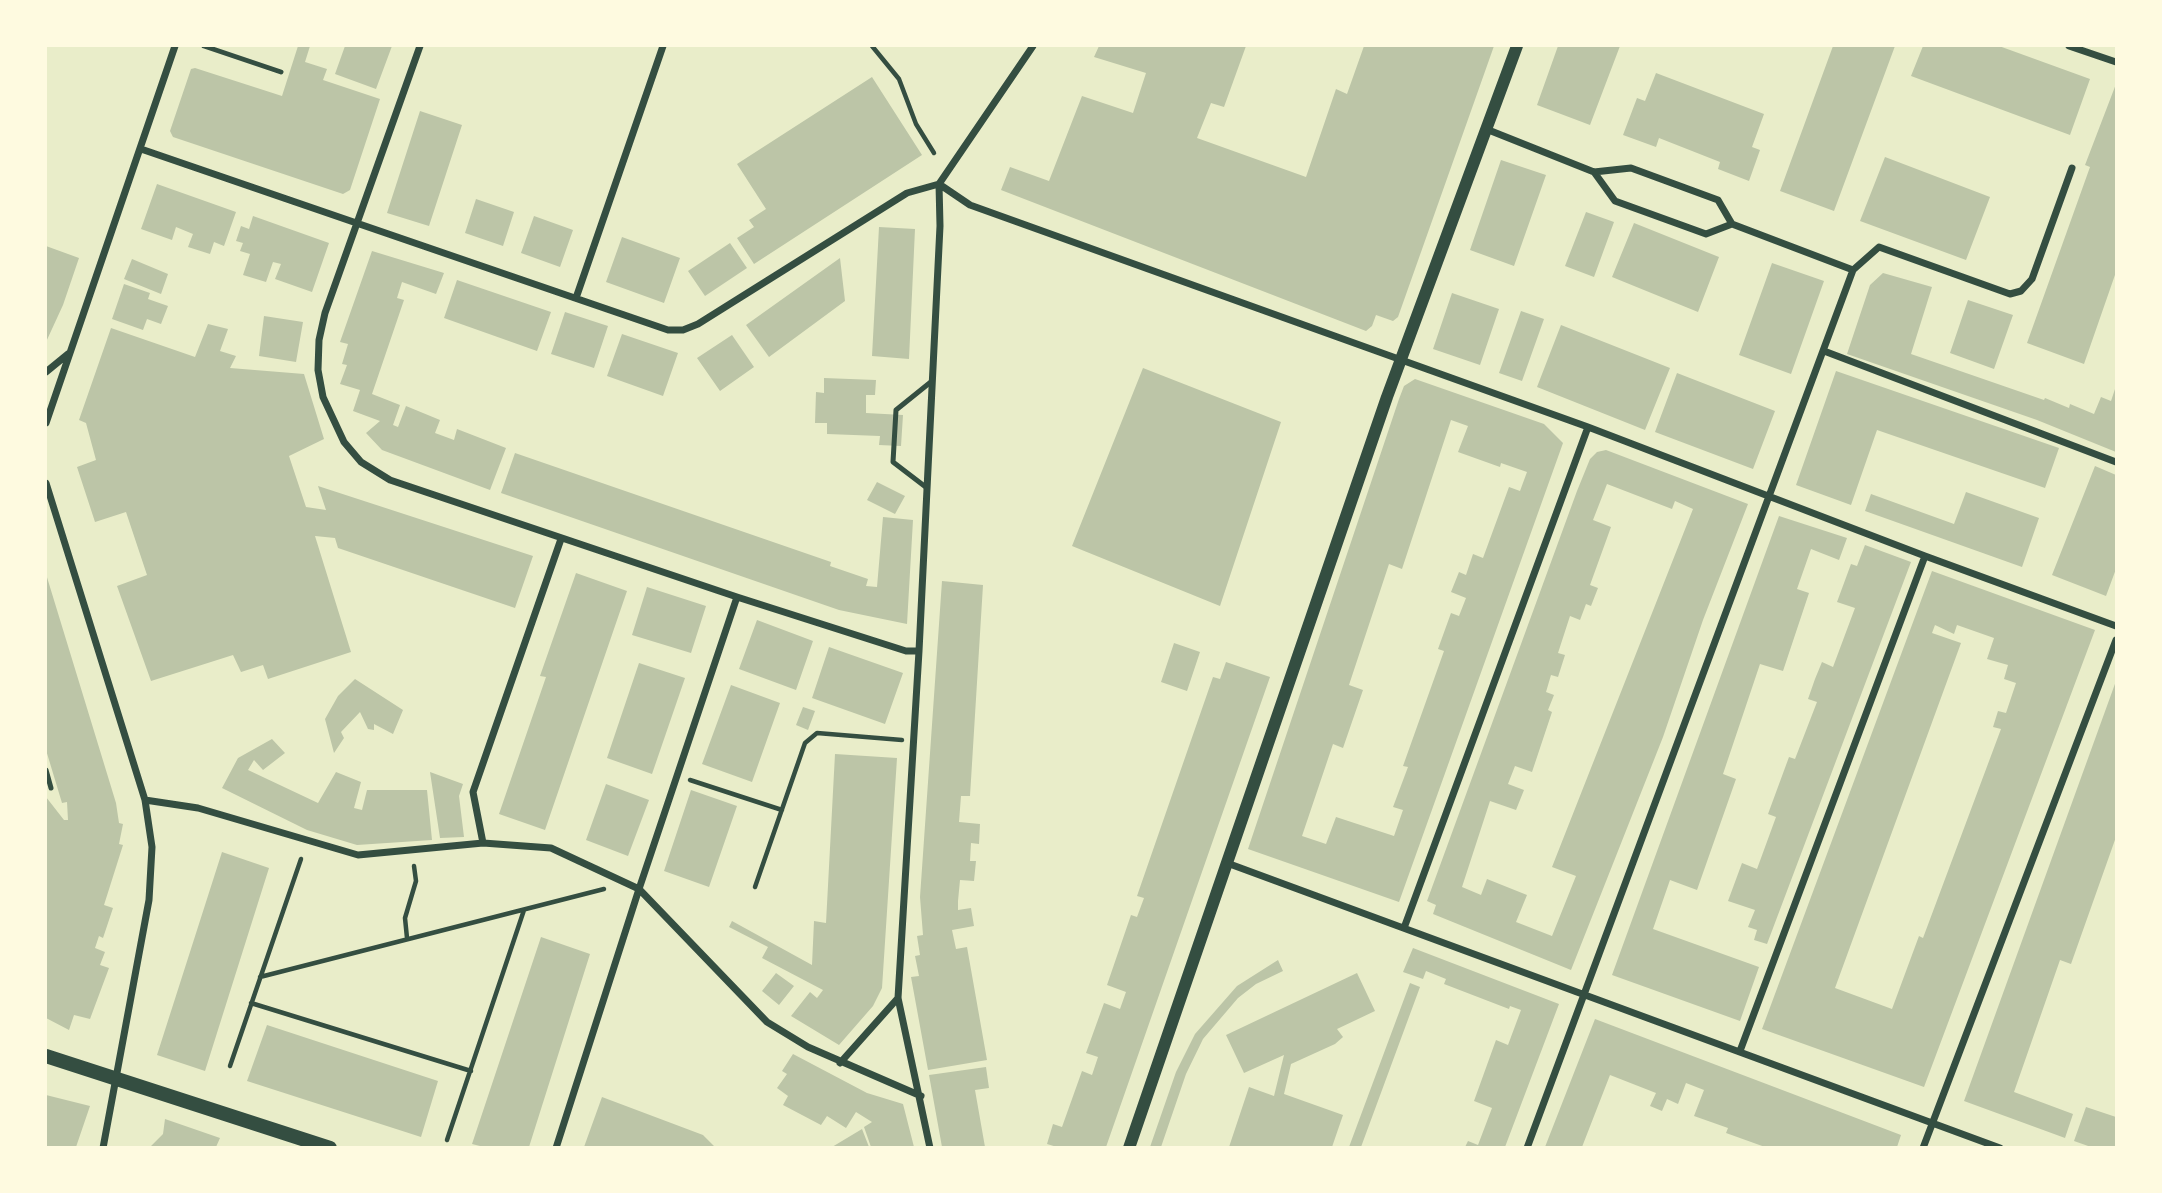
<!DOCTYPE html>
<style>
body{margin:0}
#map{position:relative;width:2162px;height:1193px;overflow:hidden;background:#e9edc9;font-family:"Work Sans",sans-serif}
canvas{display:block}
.frame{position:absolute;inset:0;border:47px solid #fefae0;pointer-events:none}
</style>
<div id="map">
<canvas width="2162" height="1193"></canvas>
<div class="frame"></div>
</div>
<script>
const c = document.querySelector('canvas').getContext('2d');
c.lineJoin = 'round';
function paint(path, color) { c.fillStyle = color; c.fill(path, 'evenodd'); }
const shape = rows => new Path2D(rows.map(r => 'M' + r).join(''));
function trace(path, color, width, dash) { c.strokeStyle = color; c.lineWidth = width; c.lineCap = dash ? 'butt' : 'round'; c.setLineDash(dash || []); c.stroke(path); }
paint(shape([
 [298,46,310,46,305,62,327,69,323,80,380,99,350,190,343,194,173,137,170,131,191,69,195,68,282,96],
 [345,46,392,46,376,89,335,74],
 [1099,46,1246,46,1224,107,1211,103,1197,138,1306,177,1336,89,1347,94,1364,46,1494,46,1398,317,1393,321,1376,315,1372,326,1366,331,1001,190,1010,167,1049,181,1082,96,1133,113,1146,73,1094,57],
 [1558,46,1620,46,1590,125,1537,105],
 [1833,46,1895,46,1834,211,1780,191],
 [1923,46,1999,46,2090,79,2070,135,1911,76],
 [1656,73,1764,114,1752,147,1760,150,1749,181,1718,169,1720,162,1659,138,1656,147,1623,135,1637,98,1645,101],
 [872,77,922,155,754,264,737,238,754,227,749,220,766,209,737,164],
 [2116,84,2116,272,2084,364,2027,343,2090,167,2085,165],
 [420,111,462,125,429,226,387,213],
 [1885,157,1990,197,1966,260,1860,221],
 [1501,160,1546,175,1514,266,1470,250],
 [157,184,236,212,224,246,214,242,210,254,188,247,193,234,176,227,172,240,141,229],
 [476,199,514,212,503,246,465,233],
 [1586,212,1614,222,1594,277,1565,266],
 [253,216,329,243,312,292,275,279,281,264,273,262,266,282,243,275,250,254,240,251,243,243,236,241,241,226,249,229],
 [534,216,573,230,560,267,521,253],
 [1634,223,1719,257,1698,312,1612,277],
 [879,227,915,229,909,359,872,356],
 [622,237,680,258,664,303,606,282],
 [730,243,747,268,705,296,688,271],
 [46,246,79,258,63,305,46,342],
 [372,251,444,273,436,294,402,282,397,298,404,300,372,394,400,405,393,425,398,427,406,406,440,420,435,433,454,440,457,429,506,448,490,490,382,450,366,433,380,421,353,411,360,390,340,384,347,365,342,364,348,344,340,342],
 [840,258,845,301,769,357,746,325],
 [132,259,168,274,161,294,124,279],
 [1772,263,1824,281,1791,374,1739,355],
 [1883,273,1932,287,1911,354,2044,400,2045,398,2069,408,2070,404,2094,414,2101,397,2111,401,2116,386,2116,452,2037,420,1847,354,1870,285],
 [457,280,551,312,537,351,444,318],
 [124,284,150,293,148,299,168,306,161,324,147,319,143,330,112,319],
 [1452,293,1499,309,1480,365,1433,349],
 [1968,300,2013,315,1994,369,1950,353],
 [1521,311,1544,319,1522,381,1499,373],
 [565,312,608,326,594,368,551,354],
 [264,316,303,322,296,362,259,356],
 [208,324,228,329,220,351,236,356,230,368,304,374,324,439,289,456,306,507,326,510,318,486,533,556,515,608,338,548,335,538,315,536,351,652,268,679,263,665,241,672,233,655,151,681,117,586,147,575,126,512,95,522,77,467,96,460,86,423,79,420,111,328,195,357],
 [1561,325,1670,368,1645,430,1537,387],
 [622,334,678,353,663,396,607,376],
 [732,335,754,367,720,391,697,358],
 [1143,368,1281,422,1220,606,1072,546],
 [1836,371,2059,448,2045,488,1877,430,1851,505,1796,485],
 [1677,373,1775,411,1753,469,1655,432],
 [824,378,876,380,875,395,866,395,866,413,903,415,901,446,879,445,880,436,827,434,827,423,815,423,816,392,824,393],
 [1415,379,1544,424,1563,443,1399,902,1248,849,1399,399,1404,386],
 [1451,420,1468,426,1458,452,1500,467,1501,463,1527,472,1520,491,1509,487,1483,558,1473,554,1466,575,1459,572,1451,592,1466,598,1459,616,1451,613,1438,649,1444,651,1403,766,1408,767,1393,807,1403,810,1394,836,1336,817,1326,844,1302,836,1333,744,1343,748,1363,690,1349,685,1389,564,1402,569],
 [1606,450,1748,504,1703,620,1663,737,1571,970,1433,914,1436,905,1427,901,1577,491,1590,459,1597,452],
 [1607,484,1672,509,1675,501,1693,509,1552,867,1576,876,1552,936,1516,922,1527,895,1487,879,1481,895,1462,887,1490,801,1516,810,1524,790,1508,784,1515,766,1532,772,1552,712,1548,710,1554,695,1546,692,1551,675,1558,677,1565,655,1558,653,1570,616,1580,620,1586,604,1591,606,1598,588,1590,585,1611,527,1593,520],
 [515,453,831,562,830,566,868,579,866,586,877,587,883,517,913,520,907,624,839,610,501,493],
 [2095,466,2116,475,2116,569,2106,596,2052,575],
 [877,482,905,496,895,514,867,500],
 [1966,492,2039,518,2022,567,1865,511,1871,494,1954,524],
 [1779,516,1847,538,1839,560,1811,549,1797,589,1809,593,1783,671,1760,664,1723,774,1736,779,1697,890,1670,880,1653,929,1759,967,1740,1021,1612,975],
 [1865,545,1911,562,1767,944,1754,940,1757,930,1748,927,1755,910,1728,901,1742,863,1757,869,1776,817,1768,814,1789,757,1795,759,1817,702,1808,699,1815,679,1822,662,1833,667,1855,608,1837,602,1851,564,1857,566],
 [1932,571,2095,630,1924,1087,1762,1029],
 [1935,625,1954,634,1957,625,1994,638,1987,659,2008,665,2004,679,2016,683,2006,713,1998,711,1993,727,2001,729,1923,938,1919,936,1892,1009,1835,988,1961,643,1932,633],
 [576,573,627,591,545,830,499,814,546,677,540,676],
 [46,574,116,803,119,823,123,824,119,844,123,845,104,905,113,908,103,938,99,936,95,948,105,952,100,965,109,968,90,1019,74,1015,69,1030,46,1018,46,797,64,820,68,820,67,802,62,803,46,750],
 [942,581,983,585,970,796,961,796,959,822,980,824,979,844,971,843,970,861,976,861,974,881,960,880,958,901,958,910,971,908,974,926,952,930,956,949,967,947,987,1060,928,1070,911,977,919,976,915,956,920,955,917,936,923,935,920,897],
 [647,587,706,606,691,653,632,635],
 [757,620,813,641,796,690,739,669],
 [1174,643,1200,652,1187,691,1161,682],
 [829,647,903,673,885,724,812,698],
 [1226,662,1270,677,1106,1147,1057,1147,1047,1144,1053,1124,1062,1127,1082,1071,1092,1075,1098,1057,1086,1053,1104,1003,1120,1009,1126,992,1107,985,1131,915,1137,917,1144,898,1137,896,1213,677,1220,679],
 [639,663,685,678,652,774,607,758],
 [355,679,403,710,393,734,374,724,374,730,368,729,360,712,341,732,344,738,334,753,325,719,338,696],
 [2116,681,2116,837,2071,964,2060,960,2014,1092,2073,1114,2065,1138,1964,1101],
 [731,685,780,703,752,782,702,764],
 [803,707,815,711,808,730,796,725],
 [272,739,285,753,263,770,254,760,248,770,318,803,336,772,361,782,354,808,362,810,367,790,427,790,432,840,357,845,307,830,222,788,238,758],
 [835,754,897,758,882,988,873,1006,839,1045,791,1016,810,992,817,998,823,990,762,958,768,947,729,927,732,921,812,965,814,921,826,923],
 [430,772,463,784,459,796,464,837,440,838],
 [606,784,649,800,628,856,586,840],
 [691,790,737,806,709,887,664,871],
 [222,852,269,868,205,1071,157,1055],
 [541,937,590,954,529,1147,484,1147,472,1144],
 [1413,948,1559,1004,1505,1147,1465,1147,1468,1141,1478,1145,1492,1108,1474,1101,1496,1040,1508,1045,1521,1010,1510,1006,1509,1009,1444,984,1446,979,1426,971,1423,979,1403,972],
 [1278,960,1283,971,1256,984,1238,998,1203,1039,1186,1074,1161,1147,1150,1147,1176,1072,1195,1034,1237,986],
 [776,973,794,986,779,1005,762,991],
 [1357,973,1375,1011,1337,1029,1343,1037,1335,1044,1291,1064,1284,1094,1343,1115,1332,1147,1229,1147,1249,1087,1274,1096,1284,1055,1244,1073,1226,1035],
 [1410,983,1420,987,1361,1147,1349,1147],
 [1595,1019,1901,1135,1897,1147,1765,1147,1726,1133,1728,1128,1694,1116,1704,1090,1686,1083,1678,1104,1667,1099,1662,1111,1650,1106,1656,1093,1610,1075,1582,1147,1545,1147],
 [267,1025,438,1081,421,1137,247,1081],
 [793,1054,867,1093,903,1104,914,1147,871,1147,864,1127,872,1122,856,1112,846,1128,827,1116,821,1125,783,1105,788,1096,777,1088,787,1074,782,1071],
 [986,1067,989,1088,975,1090,985,1147,942,1147,929,1075],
 [46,1095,90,1106,76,1147,46,1147],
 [602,1097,703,1135,715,1147,584,1147],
 [2086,1107,2116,1117,2116,1147,2091,1147,2074,1141],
 [165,1119,220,1138,216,1147,150,1147,163,1134],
 [862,1129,869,1147,832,1147]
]), '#bcc5a7');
trace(shape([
 [872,46,899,79,916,124,934,153],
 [690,780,782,810],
 [755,887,805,743,817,733,902,740],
 [407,938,405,918,416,881,414,866],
 [260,977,604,889],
 [251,1003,471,1071],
 [230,1066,301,859],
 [447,1140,524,910]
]), '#344e41', 4.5);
trace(shape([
 [204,46,281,72],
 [927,488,893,462,896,410,932,381],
 [46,770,51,788]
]), '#344e41', 5);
trace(shape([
 [420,46,325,313,319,340,318,370,323,397,344,442,361,462,390,480,737,597,906,651,919,651],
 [2069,46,2116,62],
 [1486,129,1594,172,1631,168,1718,200,1732,224,1853,270],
 [141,149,668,330,683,330,698,324,907,193,939,184],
 [1594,172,1615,201,1706,234,1732,224],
 [939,184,970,205,1588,427,1925,556,2116,626],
 [576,298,663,46],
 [1824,351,2116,462],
 [46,372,68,354],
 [46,423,175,46],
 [46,483,145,800,152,847,149,900,103,1148],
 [145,800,198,808,358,855,483,843,551,848,639,889,767,1022,808,1047,921,1096],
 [483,843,473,792,561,539],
 [1227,863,2000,1148],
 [1404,928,1588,427],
 [1740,1051,1925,556],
 [840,1063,898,998],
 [556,1148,639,889,737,597],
 [930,1148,898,998,919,651,940,226,939,184,1033,46],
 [1527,1148,1853,270,1879,247,2010,294,2021,291,2032,279,2072,168],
 [1923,1148,2116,640]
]), '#344e41', 7);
trace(shape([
 [1129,1148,1387,397,1517,46]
]), '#344e41', 12);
trace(shape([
 [46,1056,330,1148]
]), '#344e41', 14);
</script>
